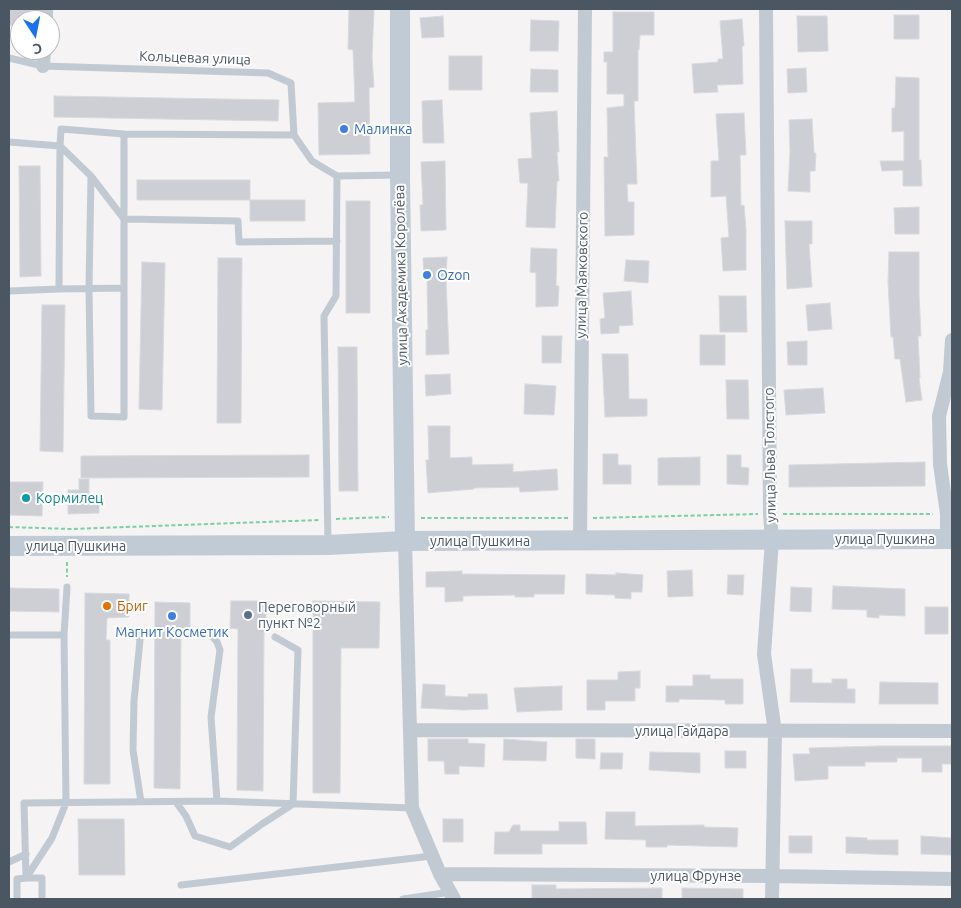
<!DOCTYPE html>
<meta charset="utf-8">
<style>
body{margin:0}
#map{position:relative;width:961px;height:908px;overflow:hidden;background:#f5f3f3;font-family:Ubuntu,sans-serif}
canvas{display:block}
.frame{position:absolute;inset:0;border:10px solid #4a5661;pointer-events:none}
.north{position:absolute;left:10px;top:10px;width:50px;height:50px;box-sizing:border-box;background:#fff;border:1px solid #b7bbc0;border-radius:50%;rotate:169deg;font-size:14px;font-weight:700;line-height:20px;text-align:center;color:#4a5661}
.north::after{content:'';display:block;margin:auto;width:18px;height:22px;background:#1a73e8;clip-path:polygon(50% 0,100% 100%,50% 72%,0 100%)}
</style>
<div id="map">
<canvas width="961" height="908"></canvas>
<div class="frame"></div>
<div class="north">С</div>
</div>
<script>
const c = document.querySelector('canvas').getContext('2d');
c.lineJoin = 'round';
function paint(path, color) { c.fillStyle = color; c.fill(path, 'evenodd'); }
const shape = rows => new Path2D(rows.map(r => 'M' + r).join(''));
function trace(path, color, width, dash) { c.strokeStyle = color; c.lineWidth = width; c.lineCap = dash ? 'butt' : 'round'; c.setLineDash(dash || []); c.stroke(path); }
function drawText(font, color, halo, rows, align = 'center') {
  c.font = font + ' Ubuntu,sans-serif'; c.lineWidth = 4; c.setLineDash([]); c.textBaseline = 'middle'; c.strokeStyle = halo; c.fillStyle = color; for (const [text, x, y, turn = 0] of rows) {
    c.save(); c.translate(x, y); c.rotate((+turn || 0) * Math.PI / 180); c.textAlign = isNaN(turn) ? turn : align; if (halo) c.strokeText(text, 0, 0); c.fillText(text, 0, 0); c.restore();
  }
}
const building = shape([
 [9,9,30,9,29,20,20,20,20,26,9,25,9,9],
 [349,9,374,9,372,57,374,87,369,88,370,154,319,155,318,103,355,102,353,50,348,49,349,9],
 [613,12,654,12,654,35,640,35,639,50,638,50,638,101,634,101,637,184,627,184,628,202,634,202,634,235,605,236,604,157,608,157,607,108,624,106,624,94,607,94,607,62,604,62,604,52,613,52,613,12],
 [894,15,919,15,919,39,894,39,894,15],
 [443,16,444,37,422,38,420,18,443,16],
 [797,16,827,16,828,51,798,52,797,16],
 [742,19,744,46,742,46,743,84,717,85,718,92,694,93,692,64,718,62,718,59,723,59,720,21,742,19],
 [531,20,559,21,558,51,530,51,531,20],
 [449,56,482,56,482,90,449,90,449,56],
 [806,68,807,92,788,93,787,69,806,68],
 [531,69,558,70,558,92,530,92,531,69],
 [896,77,919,78,919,160,921,160,922,186,903,186,903,170,882,171,880,161,904,161,904,131,892,132,892,108,895,108,896,77],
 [54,96,279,100,278,121,54,117,54,96],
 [442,100,444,143,423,143,422,101,442,100],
 [557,111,559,152,557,152,559,181,557,181,555,228,526,227,528,183,520,183,518,159,532,158,530,113,557,111],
 [744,113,746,155,740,155,741,206,744,205,746,229,746,270,723,271,721,238,729,237,726,196,711,197,711,161,719,161,716,114,744,113],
 [812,119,814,153,816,153,815,171,810,171,810,192,788,191,790,151,789,120,812,119],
 [445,161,446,230,421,231,420,205,423,205,421,162,445,161],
 [19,166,40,166,41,276,20,277,19,166],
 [137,180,250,180,250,200,137,200,137,180],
 [250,200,305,200,305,221,250,221,250,200],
 [346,201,370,201,370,313,346,313,346,201],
 [919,207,919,234,895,234,894,208,919,207],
 [785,221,812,221,812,244,809,244,812,287,787,289,785,221],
 [531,248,557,249,556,286,559,286,558,306,536,307,536,273,530,272,531,248],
 [889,252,919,252,919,294,921,336,918,336,920,378,919,378,922,400,906,402,900,359,895,359,893,337,891,337,888,282,889,252],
 [447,257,446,279,449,354,426,355,426,330,428,330,427,279,424,279,423,258,447,257],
 [218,258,242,258,241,423,217,423,218,258],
 [626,260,649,261,648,283,624,281,626,260],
 [142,262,165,263,162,410,139,409,142,262],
 [631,291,633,325,619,326,619,333,601,334,600,319,605,318,603,293,631,291],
 [719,296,746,296,747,332,720,332,719,296],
 [830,303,832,329,808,331,806,305,830,303],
 [42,305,65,305,63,452,40,451,42,305],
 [700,335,725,335,725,365,700,365,700,335],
 [542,336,562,336,561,363,542,363,542,336],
 [807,341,807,365,788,365,787,342,807,341],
 [338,347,357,347,358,491,339,491,338,347],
 [602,354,628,354,629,399,647,399,647,416,605,417,602,354],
 [450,374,451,394,426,396,425,375,450,374],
 [726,380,748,380,749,419,727,419,726,380],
 [525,384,556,386,554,415,524,414,525,384],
 [823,388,825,413,786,415,784,390,823,388],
 [428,426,450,426,450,458,472,457,472,465,513,464,513,472,557,469,558,490,520,492,519,487,474,488,474,489,428,493,426,460,429,460,428,426],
 [603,454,618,454,618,465,631,465,631,484,603,484,603,454],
 [309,455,309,477,81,478,81,456,309,455],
 [727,455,741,455,741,467,749,468,748,485,727,484,727,455],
 [700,457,700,485,658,485,658,458,700,457],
 [925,462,925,486,789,487,789,465,925,462],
 [79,479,89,479,89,498,99,498,99,513,68,514,68,490,79,490,79,479],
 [9,482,43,482,42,516,9,515,9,482],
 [692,570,693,596,668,597,667,571,692,570],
 [462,571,462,574,565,575,564,594,534,594,534,597,515,597,515,595,463,596,463,601,445,602,445,587,426,587,426,572,462,571],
 [616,573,643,575,642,592,631,592,631,599,615,598,615,595,586,594,586,574,616,575,616,573],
 [728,575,744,575,743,595,727,594,728,575],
 [833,586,905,589,905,616,879,615,879,618,867,617,867,610,832,609,833,586],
 [791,587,812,588,811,612,790,611,791,587],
 [9,588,59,589,59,612,9,611,9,588],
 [85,593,129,594,129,617,107,618,106,640,110,640,110,784,84,784,85,593],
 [231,601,266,601,266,629,264,629,263,791,237,790,238,629,230,628,231,601],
 [313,601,380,602,379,648,341,648,340,793,313,793,313,601],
 [155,602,190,603,190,630,181,630,180,789,154,788,155,602],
 [925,607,948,607,948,634,925,634,925,607],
 [791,669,812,669,812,683,832,683,832,679,847,679,847,689,855,689,855,703,790,702,791,669],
 [640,671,640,688,635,688,635,701,605,701,605,710,587,710,587,680,618,680,618,672,640,671],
 [693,675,710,675,710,679,743,679,743,704,725,704,725,700,679,699,679,702,666,702,666,686,693,686,693,675],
 [880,682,938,683,938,704,879,704,880,682],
 [423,684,445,685,445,696,468,697,468,694,487,694,488,709,463,710,421,708,423,684],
 [562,686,562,710,517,712,514,688,562,686],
 [428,739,468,739,468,743,485,744,484,767,459,766,459,774,445,774,444,761,428,761,428,739],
 [504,739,547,742,546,761,503,760,504,739],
 [576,739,595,739,595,759,576,758,576,739],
 [879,746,952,746,952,764,942,764,942,772,922,772,922,758,897,758,897,762,865,762,865,766,828,766,828,779,795,781,793,754,810,754,809,748,879,746],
 [725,751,746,751,746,768,725,768,725,751],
 [650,752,700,753,700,773,649,770,650,752],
 [601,753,623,753,622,769,600,769,601,753],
 [606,812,635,812,635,826,704,825,704,827,738,828,737,847,667,845,667,847,646,847,646,840,605,839,606,812],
 [78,819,124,819,125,875,79,875,78,819],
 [443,819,463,819,463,842,443,842,443,819],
 [559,822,586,822,587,844,542,844,542,854,494,854,495,832,509,832,513,825,520,825,520,831,559,831,559,822],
 [789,836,812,836,812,853,789,853,789,836],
 [921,836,952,838,952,855,921,854,921,836],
 [846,837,867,838,867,840,898,840,898,855,846,853,846,837],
 [532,885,556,885,556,889,662,888,662,899,532,899,532,885],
 [682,888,743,889,743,899,682,899,682,888]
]);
paint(building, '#cdcfd5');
trace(building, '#d7d9de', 1);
trace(shape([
 [783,514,933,514],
 [421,518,569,518],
 [593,518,758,514],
 [336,519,389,517],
 [9,527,71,529,319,520],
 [67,562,67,577]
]), '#7ad0a6', 2, [4, 2.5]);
trace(shape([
 [9,58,43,66,268,73,291,83,294,135],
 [124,134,124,219,238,221,239,242,337,241],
 [9,142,60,146,91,176,89,288,91,416,124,417,124,219,91,176],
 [59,289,123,288],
 [9,291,59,289,60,146,61,129,124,134,294,135,312,161,337,176],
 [328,544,324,316,336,296,337,176,398,175],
 [122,631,131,631,137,634,140,640,134,701,133,750,141,802],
 [193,634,204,632,212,636,217,642,220,650,211,717,217,801],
 [9,635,64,635],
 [176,802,186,816,195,836,230,847,262,824,293,804,298,650,275,637],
 [9,862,26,854],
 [26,878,24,803,217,801,412,808],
 [26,878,52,838,66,803,64,635,67,587],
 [181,885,432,856],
 [17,899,17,879,26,878,42,878,42,899],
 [403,899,451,892]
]), '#c1cad2', 7);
trace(shape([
 [766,9,770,514,772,540,764,654,775,732,772,899],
 [46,20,46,9],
 [43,66,44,50],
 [947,539,947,514,940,464,939,416,950,372,952,340],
 [405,541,412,808,440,874,454,899],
 [580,541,585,9],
 [411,730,952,731],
 [440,874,772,876,952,879]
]), '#c1cad2', 14);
trace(shape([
 [400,9,400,175,405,541],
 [9,546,328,545,405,541,952,539]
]), '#c1cbd6', 20);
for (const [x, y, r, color] of [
 [344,129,5,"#3f7fe0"],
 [427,275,5,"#3f7fe0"],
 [26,498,5,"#0f9aa8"],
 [107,606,5,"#e8710a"],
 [248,615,5,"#5c6f8a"],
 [172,616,5,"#3f7fe0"]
]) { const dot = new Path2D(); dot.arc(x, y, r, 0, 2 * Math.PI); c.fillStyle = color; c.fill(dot); trace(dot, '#fff', 2); }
drawText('14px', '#4a5661', '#fff', [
 ["Кольцевая улица",195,58,2],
 ["улица Академика Королёва",401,275,-91],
 ["улица Маяковского",582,275,-89],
 ["улица Льва Толстого",770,455,-91],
 ["улица Пушкина",885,539],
 ["улица Пушкина",480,541],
 ["улица Пушкина",76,546],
 ["улица Гайдара",682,731],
 ["улица Фрунзе",696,876]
]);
drawText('14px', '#366cbe', '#fff', [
 ["Малинка",354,129],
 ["Ozon",437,275],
 ["Магнит Косметик",172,632,"center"]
], 'left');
drawText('14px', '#0d838f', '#fff', [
 ["Кормилец",36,498]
], 'left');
drawText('14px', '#c56008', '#fff', [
 ["Бриг",117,606]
], 'left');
drawText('14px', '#4e5e75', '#fff', [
 ["Переговорный",258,607],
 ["пункт №2",258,623]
], 'left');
</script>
